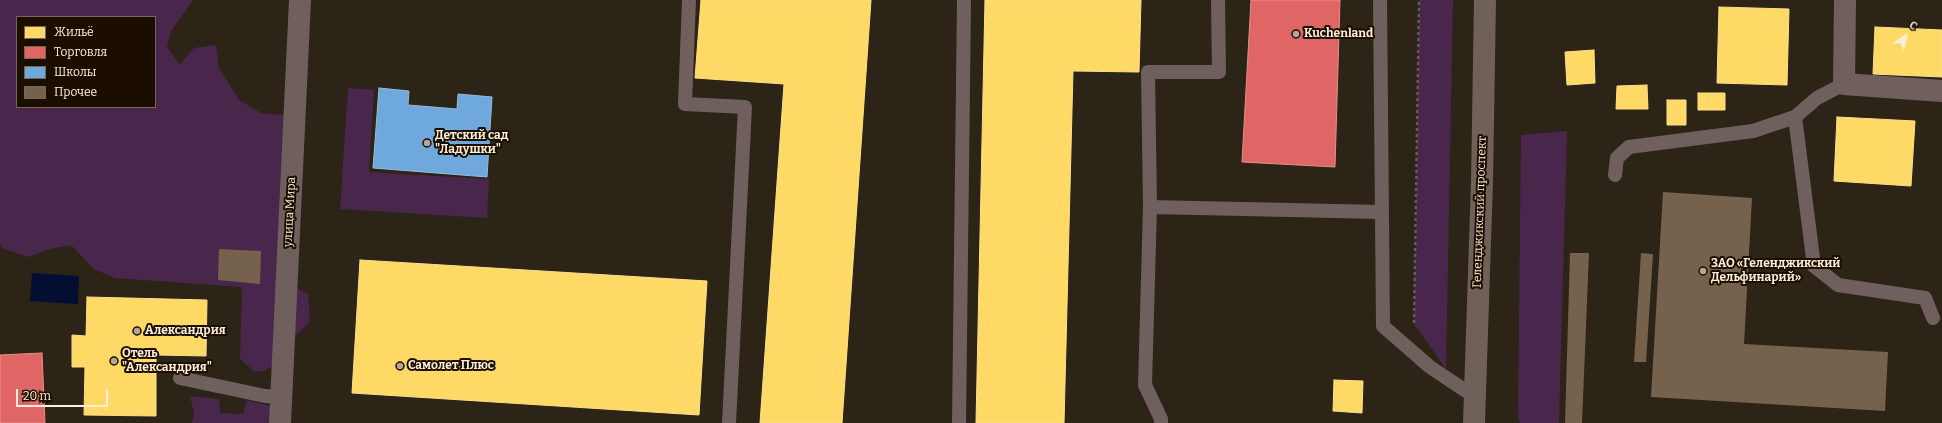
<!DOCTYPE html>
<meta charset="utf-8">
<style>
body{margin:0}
#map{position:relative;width:1942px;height:423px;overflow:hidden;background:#2c2416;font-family:Bitter,serif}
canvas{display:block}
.legend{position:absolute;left:16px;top:16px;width:140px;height:92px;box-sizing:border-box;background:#1b0e00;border:1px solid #756856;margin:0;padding:5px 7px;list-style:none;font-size:12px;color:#fceed8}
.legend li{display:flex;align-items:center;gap:8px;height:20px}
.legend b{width:20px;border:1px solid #756856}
.north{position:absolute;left:1886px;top:16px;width:40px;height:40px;-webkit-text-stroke:3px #1b0e00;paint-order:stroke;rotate:35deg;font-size:11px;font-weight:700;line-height:16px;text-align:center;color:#fceed8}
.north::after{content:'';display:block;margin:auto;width:14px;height:18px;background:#fceed8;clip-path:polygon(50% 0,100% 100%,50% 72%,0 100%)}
.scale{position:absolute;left:16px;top:389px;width:92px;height:18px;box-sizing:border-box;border:2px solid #fceed8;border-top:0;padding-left:5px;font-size:12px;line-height:14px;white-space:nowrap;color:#fceed8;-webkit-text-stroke:3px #1b0e00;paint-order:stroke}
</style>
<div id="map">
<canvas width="1942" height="423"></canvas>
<ul class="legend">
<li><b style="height:11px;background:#ffd966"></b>Жильё</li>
<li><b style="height:11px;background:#e06666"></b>Торговля</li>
<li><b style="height:11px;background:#6fa8dc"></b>Школы</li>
<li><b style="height:11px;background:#76624c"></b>Прочее</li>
</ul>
<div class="north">С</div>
<div class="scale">20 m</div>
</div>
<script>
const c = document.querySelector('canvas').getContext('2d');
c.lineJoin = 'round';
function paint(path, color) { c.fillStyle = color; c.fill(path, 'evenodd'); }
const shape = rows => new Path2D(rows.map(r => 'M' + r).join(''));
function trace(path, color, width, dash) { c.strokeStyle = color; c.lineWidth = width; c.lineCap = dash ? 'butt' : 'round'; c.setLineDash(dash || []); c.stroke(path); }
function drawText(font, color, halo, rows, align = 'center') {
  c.font = font + ' Bitter,serif'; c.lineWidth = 4; c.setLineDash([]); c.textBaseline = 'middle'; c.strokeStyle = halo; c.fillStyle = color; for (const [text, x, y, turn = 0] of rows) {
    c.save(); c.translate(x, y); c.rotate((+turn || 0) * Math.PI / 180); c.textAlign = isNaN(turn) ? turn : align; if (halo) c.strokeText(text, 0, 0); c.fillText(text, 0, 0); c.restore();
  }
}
paint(shape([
 [0,0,193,0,171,31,167,47,180,65,194,48,216,45,219,68,239,100,261,113,292,116,286,283,308,294,310,322,291,340,274,365,264,371,255,372,240,359,242,287,115,278,94,269,71,245,50,249,28,257,2,248,0,245],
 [17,17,155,17,155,107,17,107],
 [1419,0,1453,0,1446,369,1414,324],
 [348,88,374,90,369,172,489,179,487,218,340,209],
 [1567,131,1559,423,1520,423,1518,417,1521,135],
 [190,396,219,399,220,413,243,414,247,400,270,406,276,423,192,423,194,413]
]), '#49274d');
paint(shape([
 [32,273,79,276,78,304,30,301]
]), '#040e32');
const homes = shape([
 [701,0,871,0,842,423,760,423,784,84,695,78,701,0],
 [985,0,1141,0,1139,72,1073,71,1064,423,976,423,985,0],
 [1719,7,1789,9,1787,85,1717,83,1719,7],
 [1875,27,1942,30,1942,77,1873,74,1875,27],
 [1594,50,1595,83,1567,85,1565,52,1594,50],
 [1647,85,1648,109,1616,109,1617,86,1647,85],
 [1698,93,1725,93,1725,110,1698,110,1698,93],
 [1667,100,1686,100,1686,125,1667,125,1667,100],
 [1837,117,1915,121,1911,186,1834,181,1837,117],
 [360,260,707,281,699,415,352,393,360,260],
 [87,297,207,300,206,356,156,355,156,416,84,415,85,367,72,367,72,335,86,336,87,297],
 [1334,380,1363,381,1362,413,1333,411,1334,380]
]);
paint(homes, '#ffd966');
trace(homes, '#fedf88', 1);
const shops = shape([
 [1251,0,1340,0,1335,167,1242,162,1251,0],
 [42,353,45,423,0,423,0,355,42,353]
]);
paint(shops, '#e06666');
trace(shops, '#e88f88', 1);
const schools = shape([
 [379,88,409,91,408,105,457,109,458,94,492,97,487,177,373,168,379,88]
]);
paint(schools, '#6fa8dc');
trace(schools, '#99bddb', 1);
paint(shape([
 [1663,192,1752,198,1744,344,1888,352,1885,411,1651,397],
 [219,249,261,251,260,284,218,280],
 [1570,253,1589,253,1582,423,1565,423],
 [1641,253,1653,254,1646,362,1634,362]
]), '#76624c');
trace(shape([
 [1414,323,1419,0]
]), '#675b55', 2.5, [3, 3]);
trace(shape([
 [689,0,685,104,745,107,729,423],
 [1380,0,1383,326,1430,367,1475,397],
 [1795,117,1814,266,1838,285,1925,298,1933,318],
 [1615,175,1617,158,1629,147,1753,131,1795,117,1817,98,1844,84],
 [1150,207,1382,212],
 [180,378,265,396,282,397],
 [959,423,964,0],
 [1161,423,1161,419,1145,385,1150,207,1148,72,1219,72,1218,0]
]), '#70605d', 14);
trace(shape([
 [1845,0,1844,84,1942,91],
 [280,423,300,0]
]), '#70605d', 22);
trace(shape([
 [1474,423,1482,181,1485,0]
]), '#6f605a', 22);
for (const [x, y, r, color] of [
 [1296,34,4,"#b3a794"],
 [427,143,4,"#b3a794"],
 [1703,271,4,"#b3a794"],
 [137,331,4,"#b3a794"],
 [114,361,4,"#b3a794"],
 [400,366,4,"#b3a794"]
]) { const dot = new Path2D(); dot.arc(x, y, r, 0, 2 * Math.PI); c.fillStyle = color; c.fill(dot); trace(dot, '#1b0e00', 1.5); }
drawText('bold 12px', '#fceed8', '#1b0e00', [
 ["Kuchenland",1304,34],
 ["Детский сад",435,136],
 ["\"Ладушки\"",435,150],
 ["ЗАО «Геленджикский",1711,264],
 ["Дельфинарий»",1711,278],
 ["Александрия",145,331],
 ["Отель",122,354],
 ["\"Александрия\"",122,368],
 ["Самолет Плюс",408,366]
], 'left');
drawText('12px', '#fceed8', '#1b0e00', [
 ["улица Мира",290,212,-87],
 ["Геленджикский проспект",1480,212,-88]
]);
</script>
